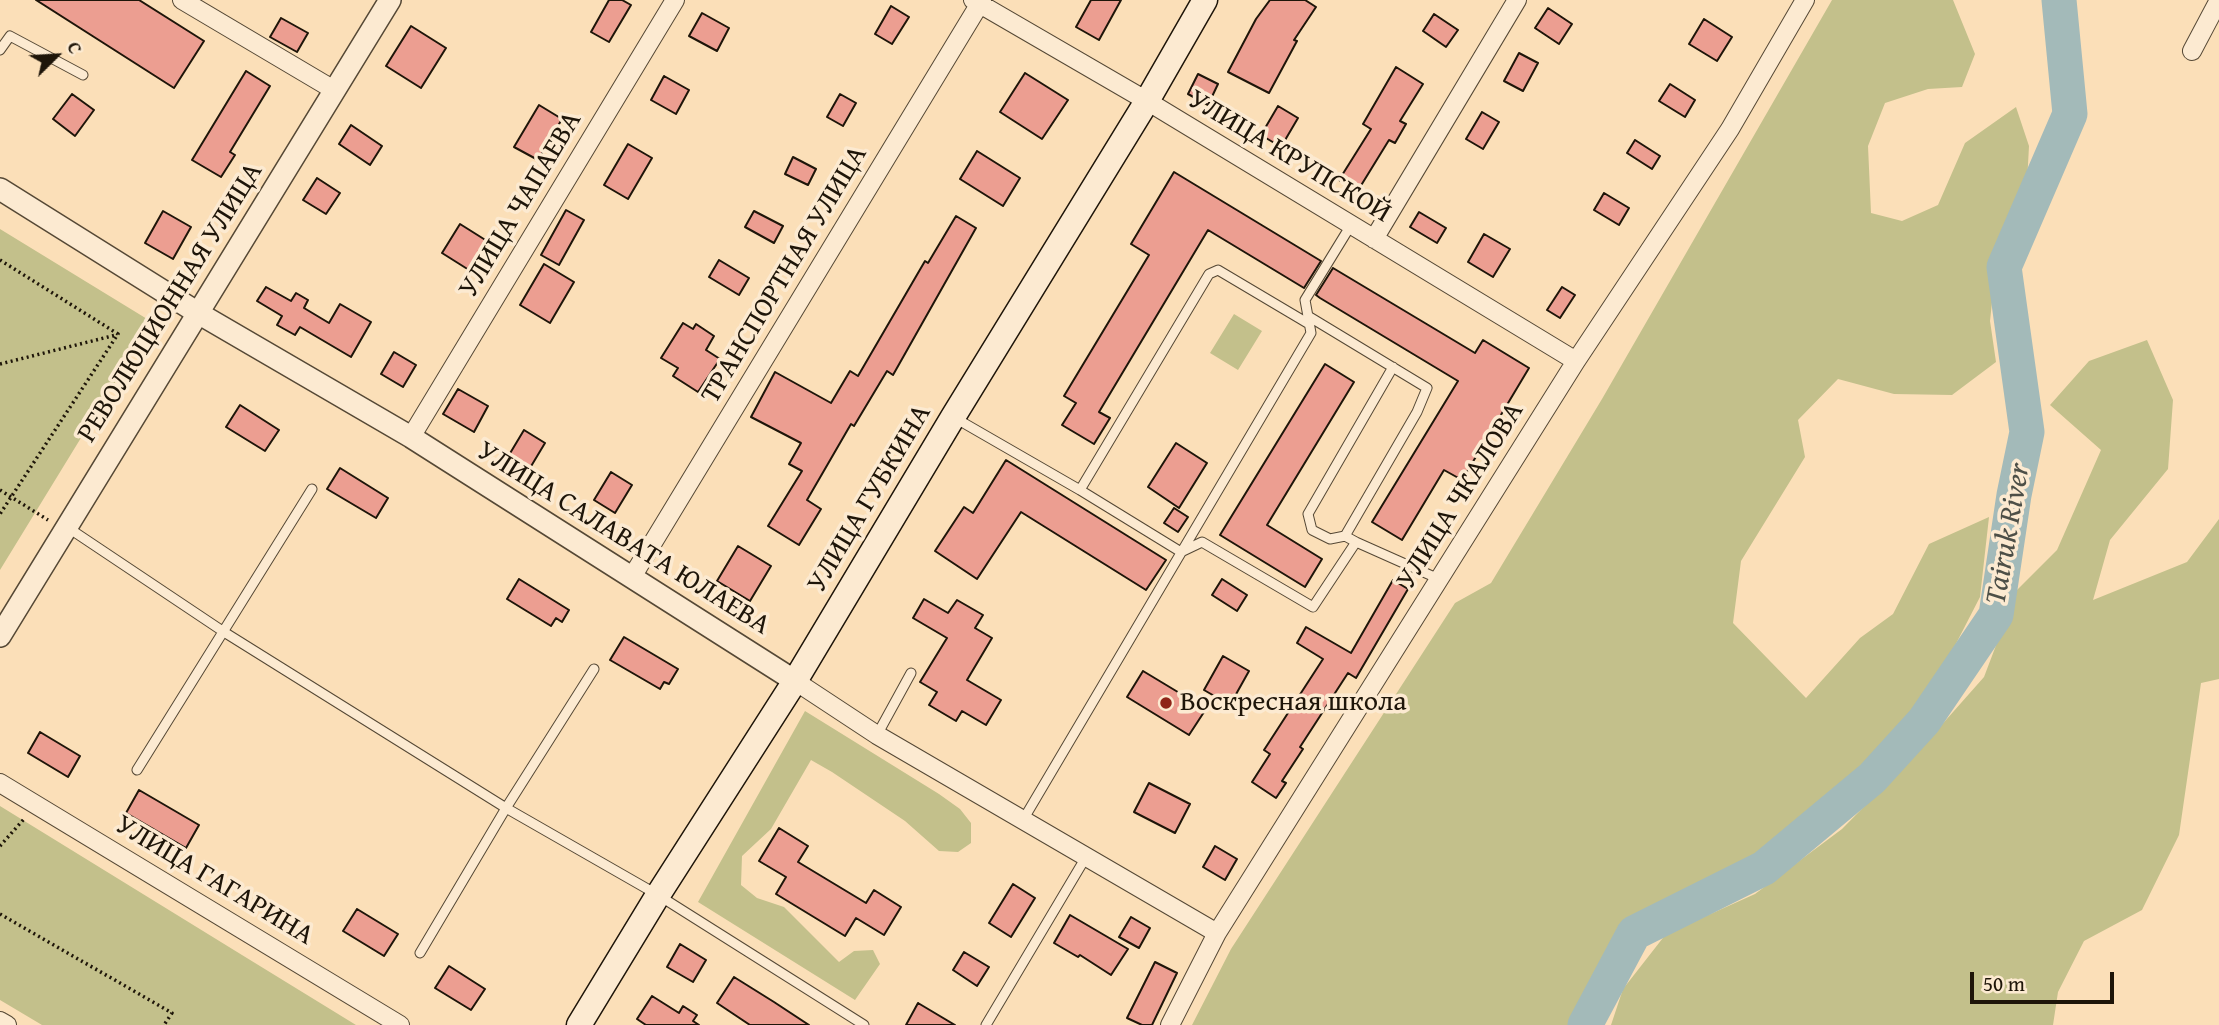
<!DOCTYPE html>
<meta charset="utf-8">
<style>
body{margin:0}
#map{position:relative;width:2219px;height:1025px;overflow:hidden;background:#fbdfb8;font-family:"Gentium Book Plus",serif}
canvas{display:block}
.north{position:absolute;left:21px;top:21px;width:70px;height:70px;-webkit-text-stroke:5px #fcead1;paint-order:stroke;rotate:66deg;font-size:19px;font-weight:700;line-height:28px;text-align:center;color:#1e1509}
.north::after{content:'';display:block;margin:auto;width:24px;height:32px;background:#1e1509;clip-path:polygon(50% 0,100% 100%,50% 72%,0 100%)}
.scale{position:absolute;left:1970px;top:972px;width:144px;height:32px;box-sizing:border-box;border:4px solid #1e1509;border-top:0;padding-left:9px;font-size:21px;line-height:24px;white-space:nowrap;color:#1e1509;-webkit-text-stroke:5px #fcead1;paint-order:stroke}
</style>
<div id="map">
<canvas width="2219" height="1025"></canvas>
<div class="north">С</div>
<div class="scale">50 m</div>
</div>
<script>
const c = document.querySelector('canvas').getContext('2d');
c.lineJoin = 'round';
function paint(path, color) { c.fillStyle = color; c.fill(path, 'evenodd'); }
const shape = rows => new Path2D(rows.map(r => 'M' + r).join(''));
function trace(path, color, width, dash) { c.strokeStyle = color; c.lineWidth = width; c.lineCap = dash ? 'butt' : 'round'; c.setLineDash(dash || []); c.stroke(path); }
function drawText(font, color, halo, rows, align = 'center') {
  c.font = font + ' "Gentium Book Plus",serif'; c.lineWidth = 7; c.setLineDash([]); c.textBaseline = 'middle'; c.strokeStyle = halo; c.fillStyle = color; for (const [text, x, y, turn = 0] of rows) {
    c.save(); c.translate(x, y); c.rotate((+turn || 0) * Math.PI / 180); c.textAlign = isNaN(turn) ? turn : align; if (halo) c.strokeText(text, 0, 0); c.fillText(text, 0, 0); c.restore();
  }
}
paint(shape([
 [1832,0,1953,0,1975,54,1962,87,1928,89,1885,103,1868,146,1871,213,1902,221,1938,205,1965,143,2016,107,2029,146,2027,183,1997,255,1990,321,1996,362,1952,395,1894,394,1838,379,1798,420,1805,457,1741,561,1733,623,1806,698,1860,638,1893,614,1929,544,1989,517,1980,597,1944,667,1901,731,1833,797,1757,858,1671,896,1630,924,1582,1007,1578,1025,1192,1025,1231,949,1455,603,1491,583,1602,399],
 [0,229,152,322,0,570],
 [1234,314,1262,331,1238,370,1210,353],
 [2147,340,2173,400,2168,469,2110,540,2093,600,2187,562,2219,519,2219,679,2201,683,2179,835,2142,910,2084,941,2058,992,2053,1025,1611,1025,1623,989,1666,934,1755,894,1842,829,1915,755,1984,677,2017,590,2057,550,2101,450,2050,405,2089,361],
 [805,711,939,794,960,809,971,823,971,843,958,852,939,851,905,821,832,772,811,760,771,829,742,856,741,885,757,898,784,907,839,962,854,951,873,950,880,964,855,1000,698,902],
 [0,806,242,955,356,1025,42,1025,0,1000]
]), '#c3c08b');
trace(shape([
 [1585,1025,1634,933,1764,868,1872,778,1924,721,1996,615,2014,495,2027,432,2004,267,2070,114,2059,0]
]), '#a3bab9', 35);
const building = shape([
 [36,0,139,0,204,41,174,88,36,0],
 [609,0,622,0,631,5,609,42,591,32,609,0],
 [1091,0,1121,0,1099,40,1076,27,1091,0],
 [1270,0,1305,0,1316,7,1294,40,1297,41,1269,93,1228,72,1256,19,1270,0],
 [891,6,909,17,892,44,875,34,891,6],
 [1548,8,1572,24,1559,44,1535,28,1548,8],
 [702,13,729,28,717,51,689,36,702,13],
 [1434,14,1458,30,1446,47,1423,31,1434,14],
 [281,18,308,33,297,52,270,37,281,18],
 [1704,19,1732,37,1717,61,1689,44,1704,19],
 [411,26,446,48,421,88,386,66,411,26],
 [1519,53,1538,63,1523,91,1504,81,1519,53],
 [1396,67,1423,84,1400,121,1406,124,1395,143,1389,140,1357,192,1339,180,1371,129,1363,124,1396,67],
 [246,71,270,86,230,152,235,155,221,177,192,160,246,71],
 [1025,73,1068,100,1042,139,1000,112,1025,73],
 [1198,74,1218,84,1208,105,1188,94,1198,74],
 [664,76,689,90,676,114,651,100,664,76],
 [1670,84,1695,100,1685,117,1659,101,1670,84],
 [72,94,94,110,75,136,53,119,72,94],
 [840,94,856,103,843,126,827,117,840,94],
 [539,105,562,119,538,160,514,147,539,105],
 [1278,106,1298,118,1281,147,1261,135,1278,106],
 [1482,112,1499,122,1483,149,1466,139,1482,112],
 [351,125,382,146,370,165,339,144,351,125],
 [1635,140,1660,156,1652,169,1627,153,1635,140],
 [628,144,652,158,628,199,604,185,628,144],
 [977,151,1020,178,1003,206,960,179,977,151],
 [793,157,816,169,808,185,785,174,793,157],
 [1174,172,1321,261,1304,288,1208,230,1099,412,1110,418,1094,444,1062,425,1076,403,1064,396,1149,255,1131,244,1174,172],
 [317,178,340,193,326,214,303,200,317,178],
 [1604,193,1629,208,1619,225,1594,210,1604,193],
 [566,210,584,220,559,265,541,255,566,210],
 [163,211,191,227,173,259,145,243,163,211],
 [754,211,783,226,774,243,745,227,754,211],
 [1419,212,1446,228,1437,243,1410,227,1419,212],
 [956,216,976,228,893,375,887,371,854,426,851,424,807,500,821,509,799,545,768,526,802,471,789,464,801,443,751,417,775,372,831,403,850,371,858,376,925,261,928,263,956,216],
 [460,224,487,241,469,270,442,253,460,224],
 [1484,234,1510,249,1493,277,1468,262,1484,234],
 [719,260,749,278,739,295,709,277,719,260],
 [544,264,574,282,550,323,520,305,544,264],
 [1333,268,1475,353,1483,340,1529,368,1462,480,1444,470,1402,540,1372,522,1458,381,1320,298,1316,295,1333,268],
 [266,287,291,301,296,293,308,300,304,308,329,323,340,304,371,322,351,357,300,327,295,335,277,325,282,316,257,301,266,287],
 [1562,287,1575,295,1560,318,1547,310,1562,287],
 [683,323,693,329,696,324,714,336,706,350,720,359,698,392,673,376,678,368,661,358,683,323],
 [394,352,416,365,403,387,381,374,394,352],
 [1325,364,1354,382,1267,525,1322,559,1305,587,1220,535,1325,364],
 [458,389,488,406,474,432,443,414,458,389],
 [240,405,279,430,265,451,226,427,240,405],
 [524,430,545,443,530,468,509,455,524,430],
 [1176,443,1207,463,1179,508,1148,487,1176,443],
 [1006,460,1166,560,1146,590,1021,512,977,579,935,551,964,507,973,513,1006,460],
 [340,468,388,498,376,518,327,489,340,468],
 [611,472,632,485,615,513,594,500,611,472],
 [1174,508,1188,517,1178,532,1164,523,1174,508],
 [738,546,771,566,750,601,717,581,738,546],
 [519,579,569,610,562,622,556,618,551,626,507,599,519,579],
 [1222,579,1247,595,1237,611,1212,595,1222,579],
 [1393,580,1408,589,1356,678,1348,673,1300,747,1303,749,1282,781,1286,783,1276,798,1252,782,1270,754,1264,750,1323,659,1297,643,1306,627,1351,653,1393,580],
 [924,599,948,613,957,600,983,615,975,628,992,638,967,680,1001,700,986,725,962,711,956,721,929,705,937,692,920,682,947,638,913,618,924,599],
 [624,637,678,669,669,684,664,682,660,689,610,660,624,637],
 [1223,656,1249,671,1230,705,1204,690,1223,656],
 [1143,671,1206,709,1189,735,1127,697,1143,671],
 [40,732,80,756,68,777,28,753,40,732],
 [1149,783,1190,804,1175,833,1134,812,1149,783],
 [139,790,199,825,186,848,126,813,139,790],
 [779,828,808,846,798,862,866,903,874,890,901,907,884,935,856,918,845,936,776,894,786,877,759,861,779,828],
 [1215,846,1237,859,1225,880,1203,867,1215,846],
 [1013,884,1035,898,1011,937,989,923,1013,884],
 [357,909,398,934,384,956,343,931,357,909],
 [1070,915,1128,949,1111,975,1080,955,1078,957,1054,943,1070,915],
 [1131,917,1150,928,1139,948,1119,937,1131,917],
 [680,944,706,960,693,982,667,967,680,944],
 [964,952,989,967,977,986,953,970,964,952],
 [1155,962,1177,973,1152,1025,1142,1025,1127,1018,1155,962],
 [449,966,485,989,471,1010,435,988,449,966],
 [734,977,774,1002,809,1025,750,1025,717,1003,734,977],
 [652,996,679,1013,683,1006,697,1015,693,1021,699,1025,646,1025,637,1019,652,996],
 [918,1003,955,1025,906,1025,918,1003]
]);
paint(building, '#ec9e91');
trace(building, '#1e1509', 2);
const service = shape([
 [0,50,10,36,83,75],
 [1308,316,1427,388,1417,412,1345,536,1356,542],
 [955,418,1080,490,1181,552,1202,542,1313,607,1356,542,1439,579],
 [1080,490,1209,274,1218,270,1309,324],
 [67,527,224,632,506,808,658,895,864,1025],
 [1345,536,1330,539,1312,530,1308,514,1393,367],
 [877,735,911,673],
 [137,770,312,489],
 [1023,820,1311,333,1305,300,1351,225],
 [420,953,506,808,594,669],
 [986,1025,1086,857]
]);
const minor = shape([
 [182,0,334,90],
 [973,0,1147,101,1576,361],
 [2192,51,2219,0],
 [1374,239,1517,0],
 [411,437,675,0],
 [632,577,982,0],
 [795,681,877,735,1217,933],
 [0,783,400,1025],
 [0,1021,7,1025],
 [1170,1025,1217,933,1576,361,1730,129,1805,0]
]);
const tertiary = shape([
 [0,189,198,313,411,437,795,681],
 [0,636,390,0]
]);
const secondary = shape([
 [579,1025,658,895,795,681,953,417,1147,101,1205,0]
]);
trace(service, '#554835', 11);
trace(minor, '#554835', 20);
trace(tertiary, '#554835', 24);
trace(secondary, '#1e1509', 27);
trace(shape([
 [0,260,118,334,0,514],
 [0,364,116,335],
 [0,490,48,520],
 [0,846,24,819],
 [0,914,172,1013,164,1025]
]), '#1e1509', 3.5, [2, 3.5]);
trace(service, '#fcead1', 9);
trace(minor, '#fcead1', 18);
trace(tertiary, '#fcead1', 21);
trace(secondary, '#fcead1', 24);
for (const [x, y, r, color] of [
 [1166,703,7,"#8f2418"]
]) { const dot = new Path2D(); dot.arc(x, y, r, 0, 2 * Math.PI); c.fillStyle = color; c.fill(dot); trace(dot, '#fcead1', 2.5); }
drawText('28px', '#1e1509', '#fcead1', [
 ["УЛИЦА КРУПСКОЙ",1289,157,31],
 ["УЛИЦА ЧАПАЕВА",521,205,-59],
 ["ТРАНСПОРТНАЯ УЛИЦА",785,275,-59],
 ["РЕВОЛЮЦИОННАЯ УЛИЦА",171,303,-58],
 ["УЛИЦА ЧКАЛОВА",1461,496,-58],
 ["УЛИЦА ГУБКИНА",870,499,-59],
 ["УЛИЦА САЛАВАТА ЮЛАЕВА",623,539,32],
 ["УЛИЦА ГАГАРИНА",214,881,31]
]);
drawText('28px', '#1e1509', '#fcead1', [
 ["Воскресная школа",1180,703]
], 'left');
drawText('italic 30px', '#4d4f47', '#fcead1', [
 ["Tairuk River",2009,534,-80]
]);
</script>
